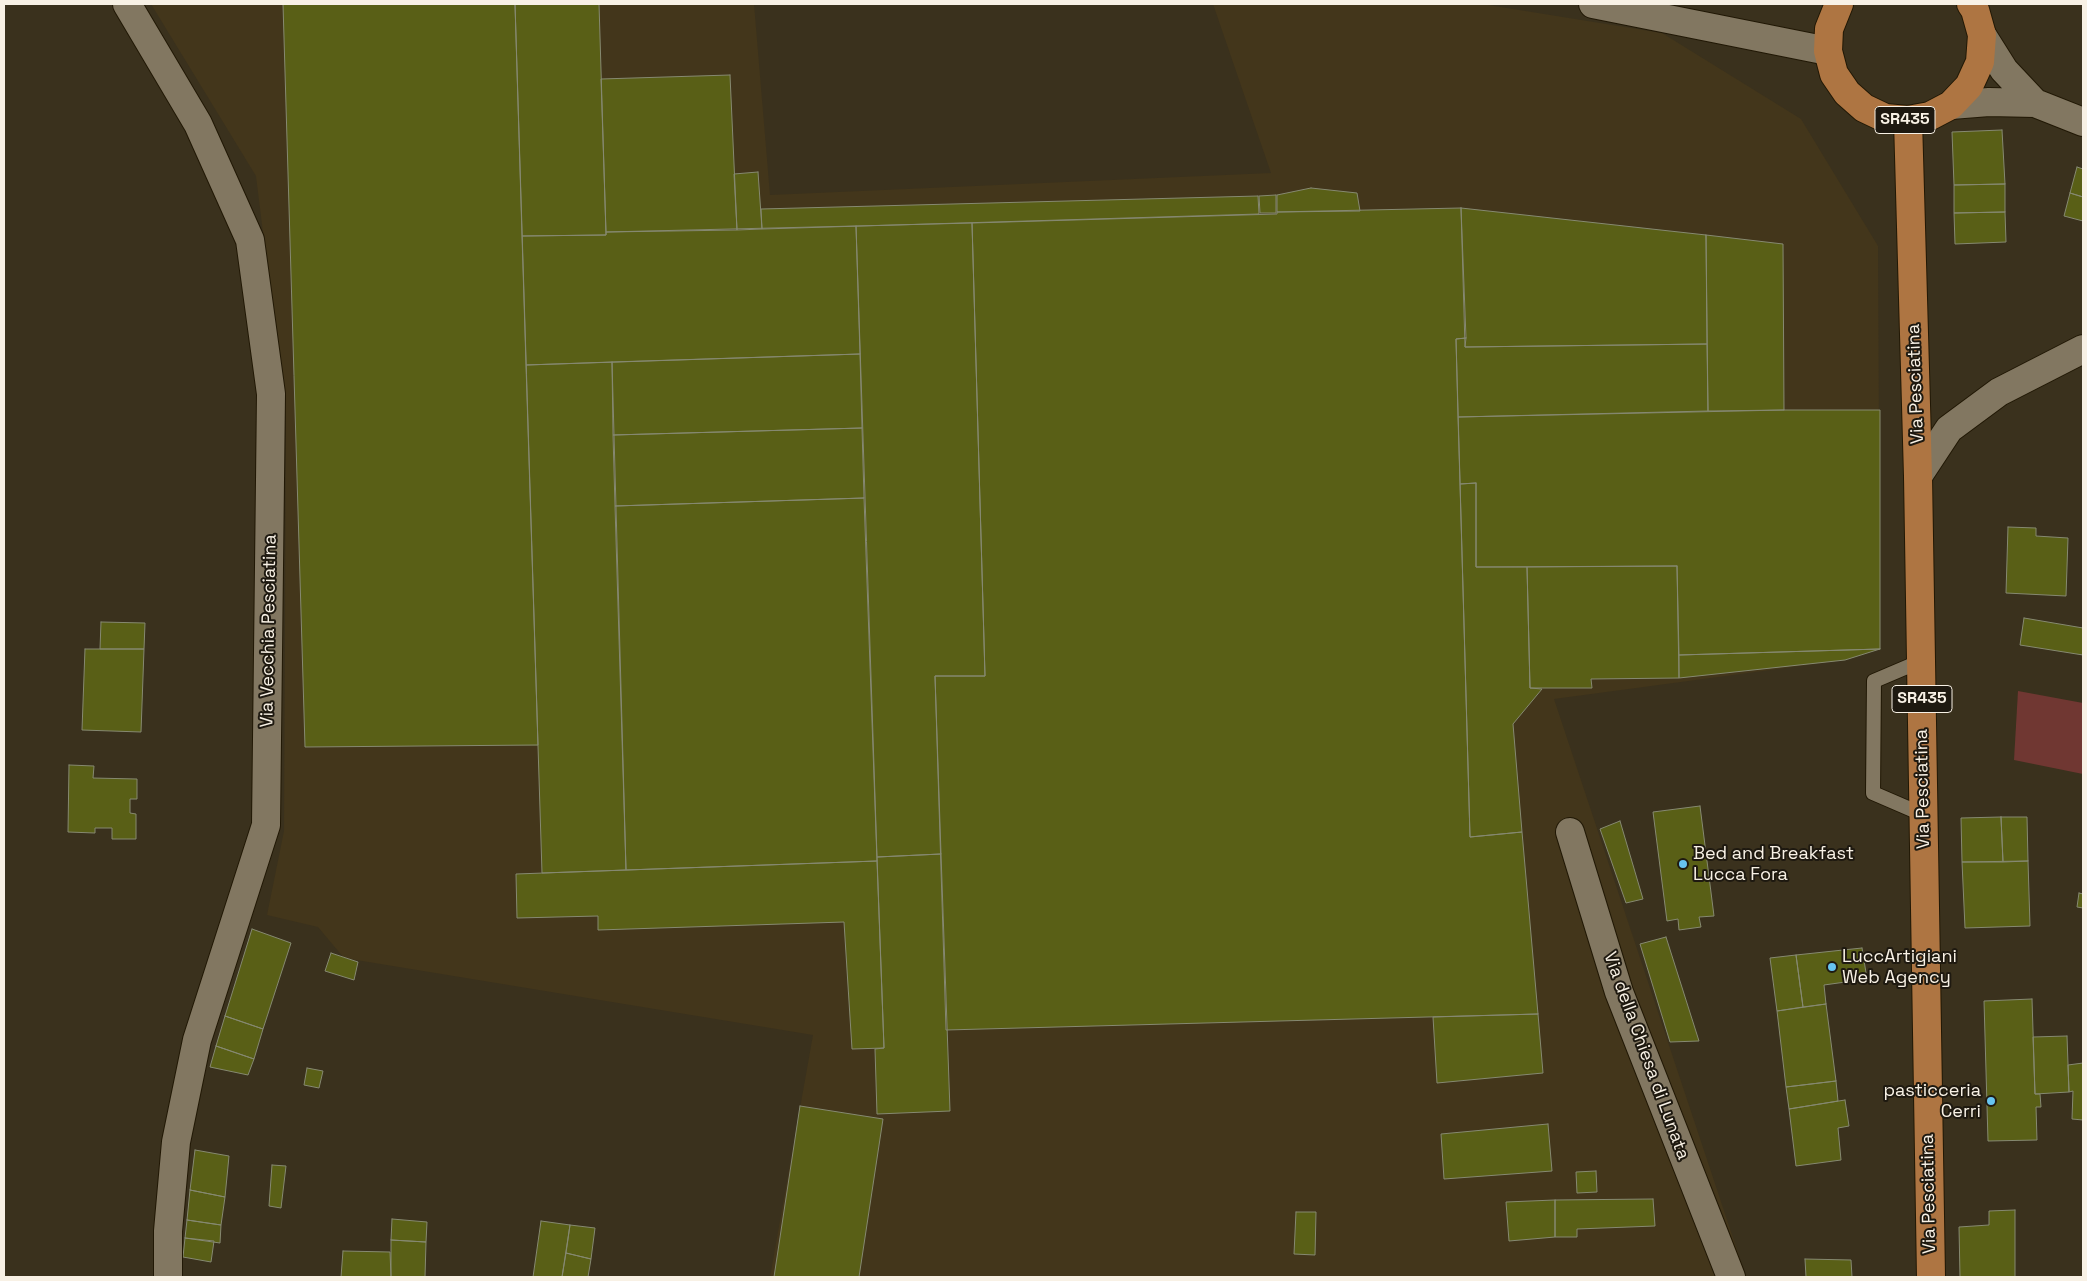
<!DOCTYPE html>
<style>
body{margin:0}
#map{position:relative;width:2087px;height:1281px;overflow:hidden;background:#3a311d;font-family:"Space Grotesk",sans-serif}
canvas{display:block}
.frame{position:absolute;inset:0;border:5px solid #f8f1e5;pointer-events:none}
</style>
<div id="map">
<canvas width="2087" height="1281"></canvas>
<div class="frame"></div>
</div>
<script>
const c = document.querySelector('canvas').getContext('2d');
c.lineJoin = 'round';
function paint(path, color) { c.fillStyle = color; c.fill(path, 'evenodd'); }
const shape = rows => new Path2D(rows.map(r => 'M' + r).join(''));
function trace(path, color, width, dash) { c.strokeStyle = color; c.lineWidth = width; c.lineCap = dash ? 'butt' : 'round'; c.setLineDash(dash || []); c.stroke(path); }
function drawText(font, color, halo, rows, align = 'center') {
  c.font = font + ' "Space Grotesk",sans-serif'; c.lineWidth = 4; c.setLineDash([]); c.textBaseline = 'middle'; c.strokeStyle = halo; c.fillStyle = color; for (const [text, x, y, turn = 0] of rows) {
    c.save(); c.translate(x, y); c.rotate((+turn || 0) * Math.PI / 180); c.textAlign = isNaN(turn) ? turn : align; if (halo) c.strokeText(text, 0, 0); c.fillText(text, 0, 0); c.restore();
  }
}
paint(shape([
 [151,4,754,4,770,195,1271,173,1213,4,1482,4,1662,33,1801,119,1878,246,1880,649,1845,660,1554,699,1746,1277,770,1277,813,1035,344,958,318,927,267,915,284,831,286,419,256,176]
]), '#43361b');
paint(shape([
 [2018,691,2083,703,2083,774,2014,760]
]), '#703732');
const building = shape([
 [283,4,515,4,538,745,305,747,283,4],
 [515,4,599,4,606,235,522,236,515,4],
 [730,75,737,230,606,232,601,79,730,75],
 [2002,130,2005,184,1954,185,1952,132,2002,130],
 [2077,167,2083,169,2083,197,2070,193,2077,167],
 [758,172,762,229,737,230,734,174,758,172],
 [2005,184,2005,212,1954,213,1954,185,2005,184],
 [1311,188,1357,193,1360,211,1277,212,1277,195,1311,188],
 [2070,193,2083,197,2083,221,2064,216,2070,193],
 [1276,195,1276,213,1260,213,1259,196,1276,195],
 [1258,196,1259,214,762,229,761,209,1258,196],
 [1461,208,1466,338,1456,339,1470,837,1522,832,1538,1014,946,1030,935,676,985,676,972,223,1277,214,1277,212,1461,208],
 [1461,208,1706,235,1707,344,1465,347,1461,208],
 [2005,212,2006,242,1955,244,1954,213,2005,212],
 [972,223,985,676,935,676,941,854,877,857,856,226,972,223],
 [856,226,860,354,526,365,522,236,606,235,606,232,856,226],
 [1706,235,1783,244,1784,410,1708,411,1706,235],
 [1466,338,1465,347,1707,344,1708,411,1458,417,1456,339,1466,338],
 [860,354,862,428,613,435,612,362,860,354],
 [612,362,626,870,542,873,526,365,612,362],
 [1784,410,1880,410,1880,649,1679,655,1677,566,1476,567,1476,483,1460,484,1458,417,1784,410],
 [862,428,864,498,615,506,613,435,862,428],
 [1476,483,1476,567,1527,567,1530,688,1542,689,1513,724,1522,832,1470,837,1460,484,1476,483],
 [864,498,877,861,626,870,615,506,864,498],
 [2008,527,2036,528,2036,536,2068,538,2066,596,2006,593,2008,527],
 [1677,566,1679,678,1591,679,1592,688,1530,688,1527,567,1677,566],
 [2024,618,2083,628,2083,655,2020,645,2024,618],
 [101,622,145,623,144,649,100,649,101,622],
 [85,649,144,649,141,732,82,730,85,649],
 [1880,649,1845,660,1679,678,1679,655,1880,649],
 [69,765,94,766,93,778,137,779,137,799,130,799,130,813,136,814,136,839,112,839,112,828,95,828,95,833,68,832,69,765],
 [1700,806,1714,916,1699,917,1701,927,1679,930,1678,919,1667,921,1653,812,1700,806],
 [2001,817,2027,817,2028,861,2003,862,2001,817],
 [2001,817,2003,862,1962,862,1961,818,2001,817],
 [1620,821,1643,899,1626,903,1600,829,1620,821],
 [941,854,950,1111,877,1114,875,1049,884,1048,877,857,941,854],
 [877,861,884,1048,852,1049,844,922,598,930,598,916,517,918,516,874,877,861],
 [2028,861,2030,926,1965,928,1962,862,2028,861],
 [2079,893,2083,894,2083,908,2077,907,2079,893],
 [252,929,291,943,263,1029,225,1016,252,929],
 [1666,937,1699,1041,1670,1042,1640,944,1666,937],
 [1862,948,1867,979,1824,985,1826,1004,1803,1007,1796,955,1862,948],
 [331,953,358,962,354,980,325,971,331,953],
 [1796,955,1803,1007,1777,1011,1770,958,1796,955],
 [2032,999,2035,1094,2040,1094,2041,1107,2036,1107,2037,1140,1988,1141,1984,1001,2032,999],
 [1826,1004,1836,1081,1786,1087,1777,1011,1826,1004],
 [1538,1014,1543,1073,1437,1083,1433,1017,1538,1014],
 [225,1016,263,1029,254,1059,216,1046,225,1016],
 [2067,1036,2069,1092,2035,1094,2033,1037,2067,1036],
 [216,1046,254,1059,248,1075,210,1067,216,1046],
 [2083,1063,2083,1120,2072,1119,2073,1091,2069,1092,2068,1065,2083,1063],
 [307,1068,323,1071,319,1088,304,1085,307,1068],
 [1836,1081,1838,1101,1789,1109,1786,1087,1836,1081],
 [1845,1100,1849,1126,1838,1128,1841,1160,1796,1166,1789,1109,1845,1100],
 [800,1106,883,1119,859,1277,774,1277,800,1106],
 [1548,1124,1552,1171,1444,1179,1441,1134,1548,1124],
 [195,1150,229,1156,225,1197,190,1190,195,1150],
 [272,1165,286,1166,281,1208,269,1206,272,1165],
 [1596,1171,1597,1192,1577,1193,1576,1172,1596,1171],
 [190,1190,225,1197,221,1225,187,1220,190,1190],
 [1653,1199,1655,1226,1577,1229,1577,1237,1555,1237,1555,1200,1653,1199],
 [1555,1200,1555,1237,1509,1241,1506,1202,1555,1200],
 [2015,1210,2015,1277,1960,1277,1959,1227,1989,1225,1989,1211,2015,1210],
 [1296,1212,1316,1212,1315,1255,1294,1254,1296,1212],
 [392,1219,427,1222,426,1242,391,1240,392,1219],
 [187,1220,221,1225,220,1243,185,1238,187,1220],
 [541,1221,570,1225,562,1277,533,1277,541,1221],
 [570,1225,595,1228,591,1259,566,1253,570,1225],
 [185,1238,214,1241,211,1262,183,1257,185,1238],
 [391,1240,426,1242,425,1277,391,1277,391,1240],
 [343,1251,390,1252,391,1277,341,1277,343,1251],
 [566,1253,591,1259,588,1277,562,1277,566,1253],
 [1805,1259,1851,1260,1852,1277,1806,1277,1805,1259]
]);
paint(building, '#595f16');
trace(building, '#868971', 1);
const lane = shape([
 [1921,661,1874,681,1873,793,1924,815]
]);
const street = shape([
 [127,4,198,124,250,240,271,394,266,825,197,1040,176,1142,168,1231,168,1277],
 [1593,4,1828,51],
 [1982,35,2004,70,2035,103],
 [1951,105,1989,102,2035,103,2083,122],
 [1918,476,1949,429,1999,392,2083,349],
 [1570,832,1619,992,1731,1277]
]);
const primary = shape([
 [1839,4,1829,29,1828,51,1834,74,1847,93,1864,108,1885,118,1908,120,1930,116,1951,105,1969,86,1980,62,1982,35,1975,10,1971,4],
 [1908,120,1918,476,1931,1277]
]);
trace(lane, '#211805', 16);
trace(street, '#211805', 30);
trace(primary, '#211805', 30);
trace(lane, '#827761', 14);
trace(street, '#827761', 28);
trace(primary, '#ae7542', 28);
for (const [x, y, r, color] of [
 [1683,864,5,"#67c4f0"],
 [1832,967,5,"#67c4f0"],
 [1991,1101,5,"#67c4f0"]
]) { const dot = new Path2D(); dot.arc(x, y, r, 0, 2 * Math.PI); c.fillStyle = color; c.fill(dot); trace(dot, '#1e1910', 2); }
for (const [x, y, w] of [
 [1905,120,60],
 [1922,699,60]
]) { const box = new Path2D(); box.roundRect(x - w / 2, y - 13.5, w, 27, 4); c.fillStyle = '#1e1910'; c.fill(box); trace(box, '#f8f1e5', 1); }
drawText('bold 16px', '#f8f1e5', null, [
 ["SR435",1905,120],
 ["SR435",1922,699]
]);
drawText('18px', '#f8f1e5', '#1e1910', [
 ["Via Pesciatina",1916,384,-92],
 ["Via Vecchia Pesciatina",269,631,-89],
 ["Via Pesciatina",1923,789,-91],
 ["Via della Chiesa di Lunata",1646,1056,70],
 ["Via Pesciatina",1929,1194,-91]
]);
drawText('18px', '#f8f1e5', '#1e1910', [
 ["Bed and Breakfast",1693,854],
 ["Lucca Fora",1693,875],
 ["LuccArtigiani",1842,957],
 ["Web Agency",1842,978],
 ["pasticceria",1981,1091,"right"],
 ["Cerri",1981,1112,"right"]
], 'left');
</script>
